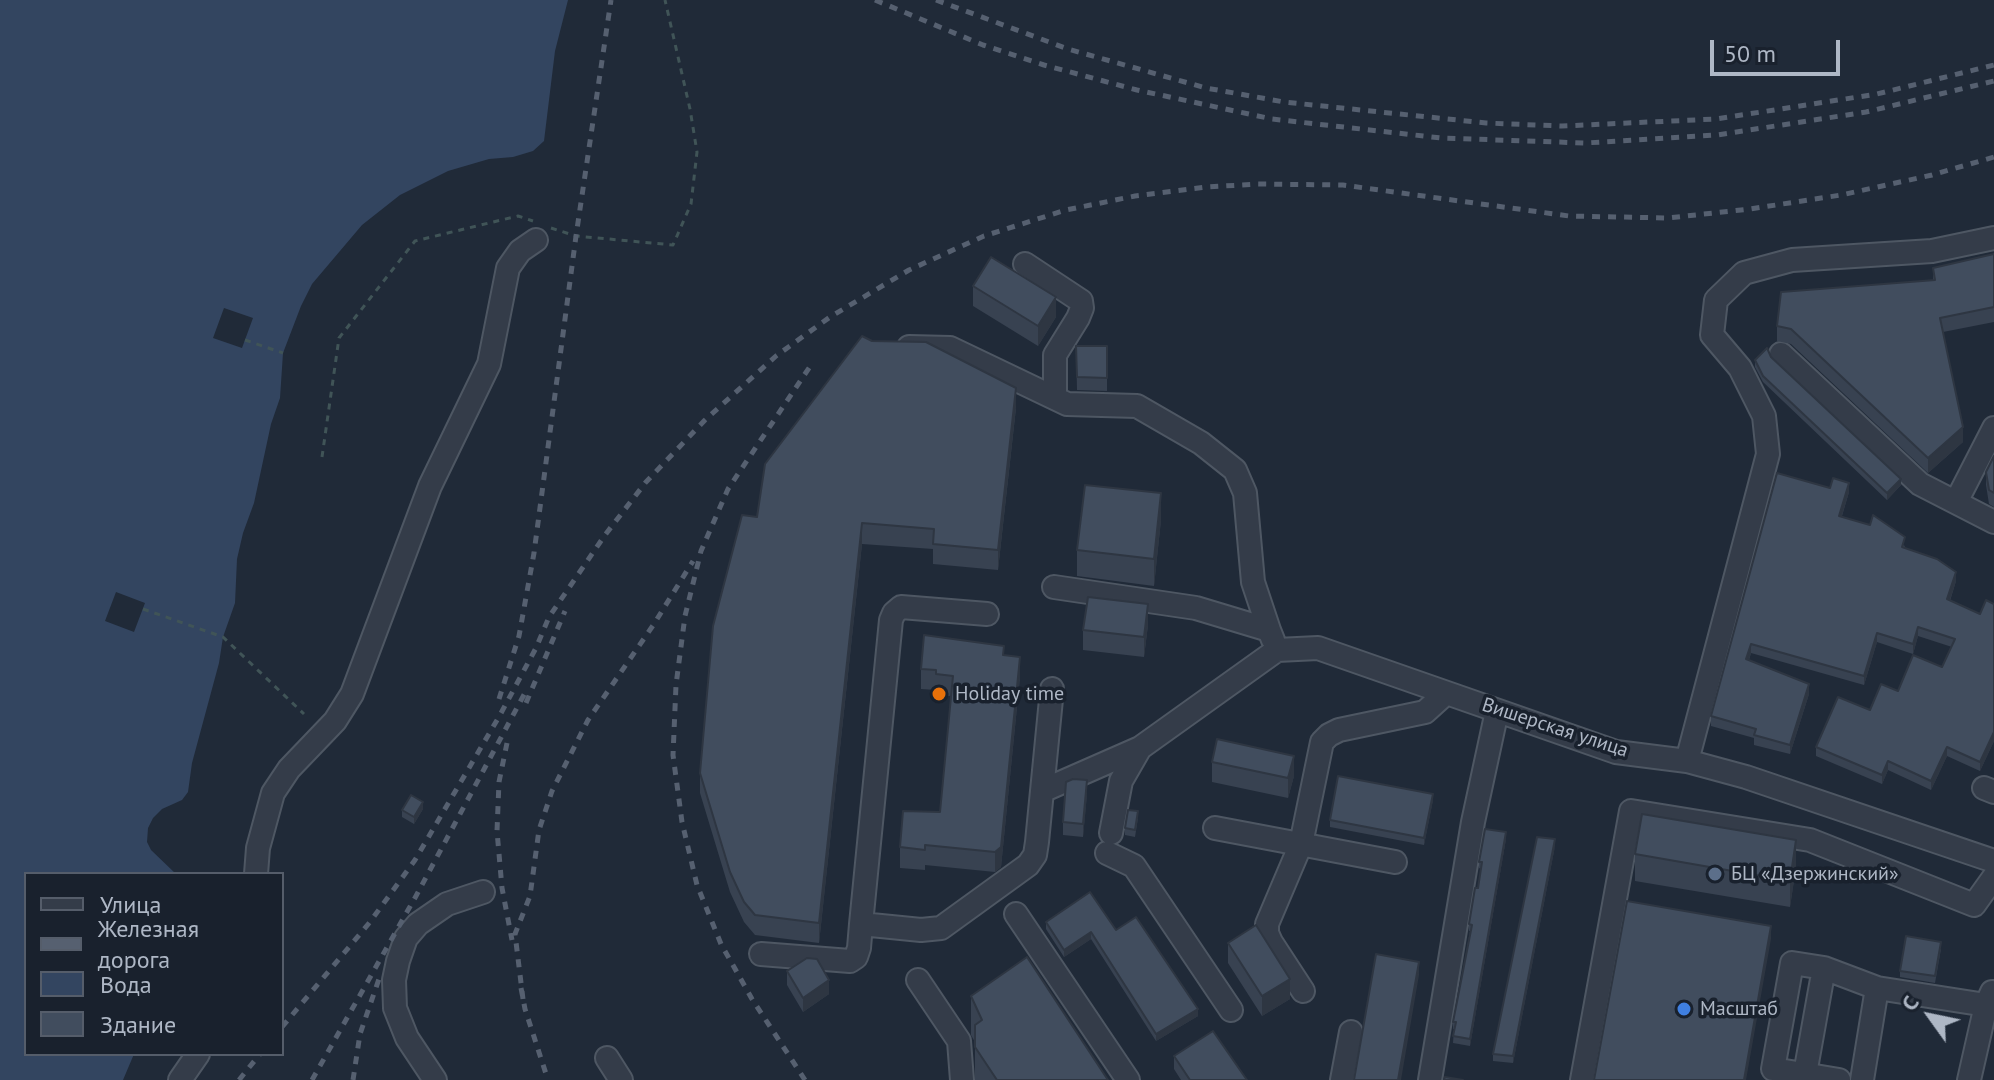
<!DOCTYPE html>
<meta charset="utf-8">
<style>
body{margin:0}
#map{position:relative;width:1994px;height:1080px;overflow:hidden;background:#202a38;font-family:"PT Sans",sans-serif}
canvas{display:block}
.legend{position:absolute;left:24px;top:872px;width:260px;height:184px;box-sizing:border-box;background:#19212d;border:2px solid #555d6a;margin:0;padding:10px 14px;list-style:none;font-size:24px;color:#aeb7c5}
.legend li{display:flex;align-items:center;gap:16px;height:40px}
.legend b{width:40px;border:2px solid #555d6a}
.north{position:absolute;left:1890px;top:976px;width:80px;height:80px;-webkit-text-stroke:6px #19212d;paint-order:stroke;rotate:303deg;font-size:22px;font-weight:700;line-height:32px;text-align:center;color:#aeb7c5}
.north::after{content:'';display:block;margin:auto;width:28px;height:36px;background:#aeb7c5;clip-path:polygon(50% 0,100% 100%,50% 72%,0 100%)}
.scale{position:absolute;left:1710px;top:40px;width:130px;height:36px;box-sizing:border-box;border:4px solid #aeb7c5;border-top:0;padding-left:10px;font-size:24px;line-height:28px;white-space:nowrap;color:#aeb7c5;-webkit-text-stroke:6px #19212d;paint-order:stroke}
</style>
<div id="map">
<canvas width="1994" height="1080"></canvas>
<ul class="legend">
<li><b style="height:10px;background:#343c49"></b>Улица</li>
<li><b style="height:10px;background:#566070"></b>Железная дорога</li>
<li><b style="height:22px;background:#334560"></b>Вода</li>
<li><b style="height:22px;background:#414d5e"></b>Здание</li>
</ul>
<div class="north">С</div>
<div class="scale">50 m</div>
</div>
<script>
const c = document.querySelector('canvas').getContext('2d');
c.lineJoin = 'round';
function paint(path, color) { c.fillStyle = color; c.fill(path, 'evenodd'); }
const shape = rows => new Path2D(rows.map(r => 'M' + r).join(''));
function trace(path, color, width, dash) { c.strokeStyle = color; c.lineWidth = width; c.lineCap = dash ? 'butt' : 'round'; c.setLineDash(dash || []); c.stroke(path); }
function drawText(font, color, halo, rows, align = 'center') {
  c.font = font + ' "PT Sans",sans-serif'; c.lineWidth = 7; c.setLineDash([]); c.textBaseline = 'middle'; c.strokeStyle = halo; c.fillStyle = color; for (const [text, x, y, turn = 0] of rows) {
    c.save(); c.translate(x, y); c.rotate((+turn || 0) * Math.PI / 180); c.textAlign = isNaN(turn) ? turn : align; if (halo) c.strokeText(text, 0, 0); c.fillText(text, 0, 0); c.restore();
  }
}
paint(shape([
 [0,0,568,0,555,51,544,141,533,151,513,157,489,159,448,171,400,195,362,225,312,284,301,306,283,353,280,398,271,424,254,503,243,533,237,559,235,603,223,637,219,663,192,763,188,792,182,800,162,809,153,818,148,828,147,842,151,850,176,874,26,874,26,1054,134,1054,123,1080,0,1080]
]), '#334560');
paint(shape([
 [224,308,253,318,242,348,213,338],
 [116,592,145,603,134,632,105,621]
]), '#202a38');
const minor = shape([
 [1025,264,1081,301,1082,308,1078,318,1055,355,1055,398],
 [909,347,950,348,1067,404,1137,406,1201,443,1235,470,1245,493,1253,582,1269,630],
 [1781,354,1920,484,1994,522],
 [1956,502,1994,428],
 [1054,587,1196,608,1269,630,1273,640],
 [987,614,901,607,894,613,891,620,861,924,921,930,941,928,1028,865,1035,855,1037,842,1052,689],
 [1687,761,1768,454,1764,416,1740,368,1712,335,1716,300,1744,273,1792,260,1932,251,1994,238],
 [1984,788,1994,792],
 [1042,791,1140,748,1277,650,1318,648,1616,752,1687,761,1746,777,1994,861],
 [1215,828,1395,862],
 [1111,833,1121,781,1140,748],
 [1107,853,1134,866,1231,1010],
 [256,874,258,848,273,793,289,769,335,721,352,694,430,486,489,364,508,268,520,251,536,240],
 [1016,914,1128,1080],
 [761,954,850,961,856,957,859,948,861,924],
 [918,980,959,1041,962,1080],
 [1303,991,1271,942,1267,933,1267,924,1301,844,1322,742,1329,735,1339,730,1425,712,1446,693],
 [607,1058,621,1080],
 [1805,1074,1824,968],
 [180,1080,198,1054],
 [435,1080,407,1038,395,1008,394,980,398,961,406,938,418,924,447,904,483,892],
 [1342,1080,1351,1032],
 [1430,1080,1473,822,1497,711],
 [1582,1080,1631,811,1810,840,1974,905,1994,877],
 [1839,1080,1773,1069,1792,963,1824,968,1877,988,1986,1005,1994,1000],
 [1862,1080,1877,988],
 [1969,1080,1986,1005,1992,992]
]);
trace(minor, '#4e5763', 26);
trace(shape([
 [551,228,576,236,673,245,691,204,697,152,690,109,665,0],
 [245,340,283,353],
 [322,457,339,338,415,241,518,216,533,221],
 [143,609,223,637,304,714]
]), '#405457', 3, [6, 6]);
trace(minor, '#343c49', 22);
trace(shape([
 [875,0,983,45,1044,65,1137,90,1272,119,1441,138,1585,143,1717,135,1866,112,1994,81],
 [936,0,1068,49,1206,88,1284,102,1486,123,1562,126,1716,119,1877,94,1994,65],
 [499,699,519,636,534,553,576,236,611,0],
 [526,703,565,611],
 [507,743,499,782,497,831,502,888,512,940],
 [521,988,525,1009,548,1080],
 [523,999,515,934,530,896,539,830,552,791,588,720,654,624,693,561],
 [282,1027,370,922,415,860,500,715,536,648,549,617,605,535,646,482,705,420,776,356,830,317,909,270,984,236,1066,210,1135,196,1207,187,1258,184,1343,185,1569,216,1668,218,1750,209,1841,195,1932,175,1994,157],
 [239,1080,260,1054],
 [312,1080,416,896,526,691],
 [353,1080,360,1034,380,976],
 [805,1080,752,999,721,944,697,885,682,822,673,755,676,685,685,616,701,551,728,489,813,362]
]), '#566070', 5, [8, 8]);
paint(shape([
 [1994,254,1994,322,1943,332,1963,442,1928,473,1791,344,1777,341,1777,326,1933,280,1933,268],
 [973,286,1056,317,1038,346,973,306],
 [1076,346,1107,346,1107,391,1077,390],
 [1755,360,1901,485,1887,500,1763,382,1755,367],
 [1016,408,998,570,933,564,933,549,862,544,819,943,755,935,744,922,730,892,700,793,700,773,757,517],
 [1994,456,1994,507,1989,504,1986,485,1986,472],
 [1830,488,1849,492,1842,516,1905,546,1904,548,1956,581,1950,601,1980,614,1994,604,1994,741,1980,771,1947,756,1931,790,1888,770,1882,784,1816,756,1816,747,1898,691,1942,667,1952,647,1918,636,1913,654,1877,642,1864,685,1751,653,1749,660,1809,694,1790,754,1754,745,1754,738,1711,726,1711,716],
 [1161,520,1154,586,1077,576,1077,550],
 [1148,625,1144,657,1083,650,1083,630],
 [1004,656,1020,677,1001,867,995,872,925,865,925,870,900,868,900,847,940,812,951,696,936,695,936,690,921,689,921,669],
 [1212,762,1294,776,1288,798,1212,782],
 [1087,794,1083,837,1063,835,1063,822],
 [1433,800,1424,845,1330,827,1330,820],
 [423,809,414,824,402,817,402,810],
 [1138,818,1135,837,1125,835,1125,828],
 [1506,839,1470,1046,1453,1043,1454,1029,1453,1029,1453,1022,1470,931,1469,931,1469,924,1478,888,1481,869,1479,868,1479,862],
 [1555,846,1513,1063,1493,1061,1493,1054],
 [1635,854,1796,867,1790,907,1635,881],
 [1046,922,1116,930,1198,1016,1156,1041,1091,939,1064,957,1046,929],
 [1228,943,1290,999,1262,1016,1228,963],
 [1941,949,1935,983,1900,977,1900,971],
 [787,971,829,994,803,1012,787,985],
 [971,996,1108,1080,975,1080,975,1042,971,1035],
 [1174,1056,1247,1080,1181,1080,1174,1069]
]), '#384251');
paint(shape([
 [1056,297,1056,317,1038,346,1038,326],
 [1016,388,1016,408,998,570,998,550],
 [1963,427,1963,442,1928,473,1928,458],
 [1901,479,1901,485,1887,500,1887,493],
 [1849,483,1849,492,1839,525,1839,516],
 [1161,493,1161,520,1154,586,1154,559],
 [862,523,862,544,819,943,819,923],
 [1956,572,1956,581,1947,609,1947,599],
 [1148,604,1148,625,1144,657,1144,637],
 [1918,627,1918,636,1913,654,1913,644],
 [1877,633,1877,642,1864,685,1864,676],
 [1751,644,1751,653,1746,668,1746,659],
 [1020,657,1020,677,1001,867,995,872,995,852],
 [1809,684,1809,694,1790,754,1790,745],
 [1994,732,1994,741,1980,771,1980,762],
 [1947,747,1947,756,1931,790,1931,781],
 [1294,756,1294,776,1288,798,1288,778],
 [1888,761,1888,770,1882,784,1882,775],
 [1087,780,1087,794,1083,837,1083,824],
 [1433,794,1433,800,1424,845,1424,838],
 [423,802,423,809,414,824,414,817],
 [1506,832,1506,839,1470,1046,1470,1039],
 [1555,839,1555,846,1513,1063,1513,1056],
 [1796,840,1796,867,1790,907,1790,881],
 [1771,926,1771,939,1746,1080,1744,1080],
 [1091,932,1091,939,1064,957,1064,950],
 [1419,962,1419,975,1401,1080,1398,1080],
 [1290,979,1290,999,1262,1016,1262,996],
 [829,980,829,994,803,1012,803,998],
 [1198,1009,1198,1016,1156,1041,1156,1034]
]), '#2e3642');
const building = shape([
 [1994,254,1994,307,1940,318,1963,427,1928,458,1791,329,1777,326,1781,292,1935,280,1933,268,1994,254],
 [991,257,1056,297,1038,326,973,286,991,257],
 [862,336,872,341,926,342,1016,388,998,550,933,544,934,529,862,523,819,923,755,915,744,902,730,872,700,773,713,626,742,515,757,517,765,464,862,336],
 [1076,346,1107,346,1107,378,1077,377,1076,346],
 [1767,348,1771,357,1901,479,1887,493,1763,376,1755,360,1767,348],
 [1994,456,1994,493,1989,490,1986,472,1994,456],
 [1777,473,1830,488,1833,478,1849,483,1839,516,1870,525,1873,515,1905,537,1902,547,1937,559,1956,572,1947,599,1980,614,1986,600,1994,604,1994,732,1980,762,1947,747,1931,781,1888,761,1882,775,1816,747,1838,697,1870,710,1881,684,1898,691,1913,655,1942,667,1955,639,1918,627,1913,644,1877,633,1864,676,1751,644,1746,659,1809,684,1790,745,1754,735,1756,729,1711,716,1777,473],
 [1085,485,1161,493,1154,559,1077,550,1085,485],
 [1088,597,1148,604,1144,637,1083,630,1088,597],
 [924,635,1004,646,1003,655,1020,657,1001,847,995,852,925,845,925,850,900,847,903,811,940,812,953,676,936,674,936,670,921,669,924,635],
 [1217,739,1294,756,1288,778,1212,762,1217,739],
 [1338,776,1433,794,1424,838,1330,820,1338,776],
 [1073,779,1087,780,1083,824,1063,822,1066,782,1073,779],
 [411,795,423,802,414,817,402,810,411,795],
 [1128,810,1138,811,1135,830,1125,828,1128,810],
 [1642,814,1796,840,1790,881,1635,854,1642,814],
 [1485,829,1506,832,1470,1039,1453,1036,1456,1022,1453,1022,1472,925,1469,924,1475,888,1478,888,1482,862,1479,862,1485,829],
 [1537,837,1555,839,1513,1056,1493,1054,1537,837],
 [1090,892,1116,930,1136,917,1198,1009,1156,1034,1091,932,1064,950,1046,922,1090,892],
 [1627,901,1771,926,1744,1080,1594,1080,1627,901],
 [1256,925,1290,979,1262,996,1228,943,1256,925],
 [1906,936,1941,942,1935,976,1900,971,1906,936],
 [1376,954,1419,962,1398,1080,1354,1080,1376,954],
 [1027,957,1108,1080,997,1080,975,1047,975,1025,982,1020,971,996,1027,957],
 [807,958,817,959,829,980,803,998,787,971,807,958],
 [1213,1031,1247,1080,1190,1080,1174,1056,1213,1031],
 [1445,1077,1463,1080,1444,1080,1445,1077]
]);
paint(building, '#414d5e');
trace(building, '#2e3642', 2);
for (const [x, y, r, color] of [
 [939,694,8,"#e8710a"],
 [1715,874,8,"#5c6f8a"],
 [1684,1009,8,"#3f7fe0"]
]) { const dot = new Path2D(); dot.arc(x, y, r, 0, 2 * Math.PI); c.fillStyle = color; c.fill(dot); trace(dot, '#19212d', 3); }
drawText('20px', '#aeb7c5', '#19212d', [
 ["Holiday time",955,694],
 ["БЦ «Дзержинский»",1731,874],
 ["Масштаб",1700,1009]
], 'left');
drawText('20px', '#aeb7c5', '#19212d', [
 ["Вишерская улица",1555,728,18]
]);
</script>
